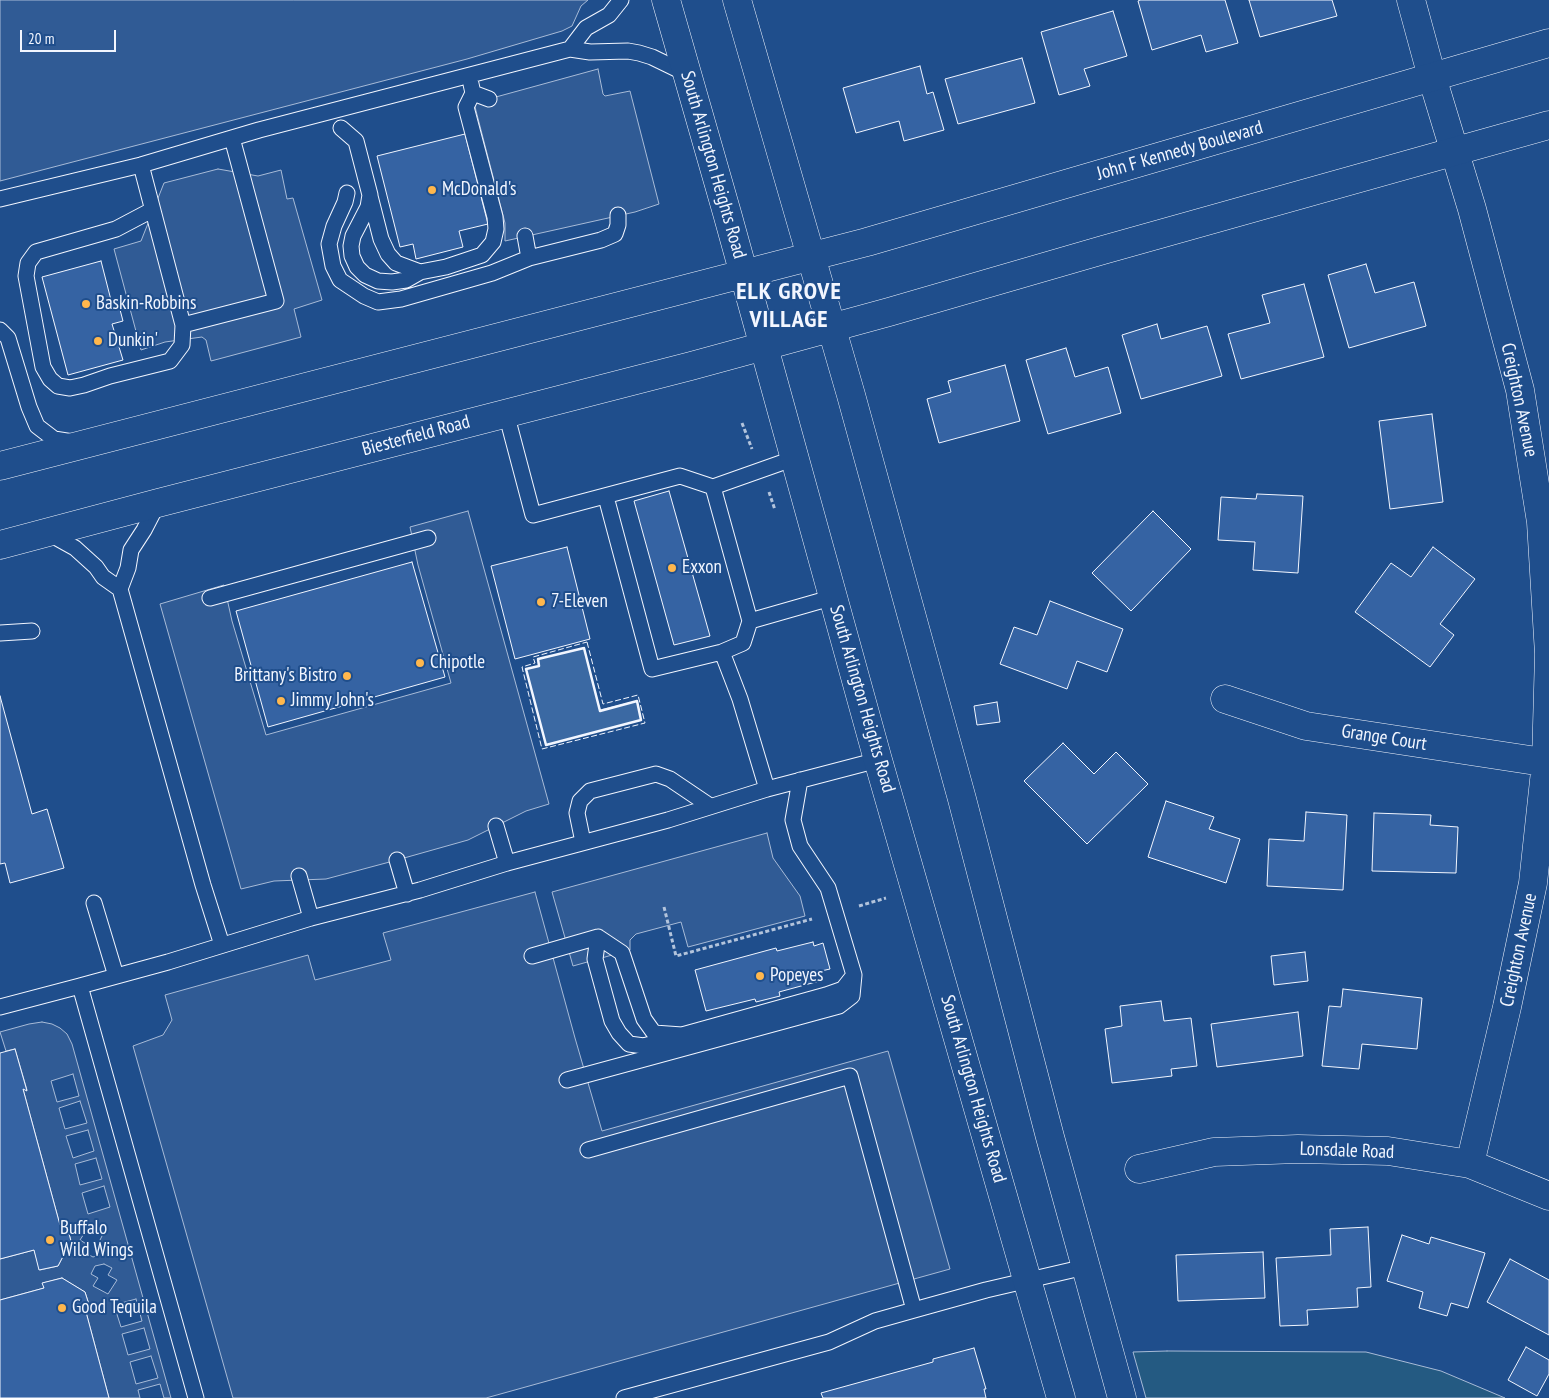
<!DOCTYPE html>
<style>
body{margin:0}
#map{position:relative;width:1549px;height:1398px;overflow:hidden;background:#1f4e8c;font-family:"PT Sans Narrow",sans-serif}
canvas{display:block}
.scale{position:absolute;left:20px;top:30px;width:96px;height:22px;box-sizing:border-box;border:2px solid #f2f6ff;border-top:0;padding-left:6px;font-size:15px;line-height:18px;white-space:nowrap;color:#f2f6ff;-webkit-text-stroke:4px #1f4e8c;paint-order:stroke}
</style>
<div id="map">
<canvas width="1549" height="1398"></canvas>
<div class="scale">20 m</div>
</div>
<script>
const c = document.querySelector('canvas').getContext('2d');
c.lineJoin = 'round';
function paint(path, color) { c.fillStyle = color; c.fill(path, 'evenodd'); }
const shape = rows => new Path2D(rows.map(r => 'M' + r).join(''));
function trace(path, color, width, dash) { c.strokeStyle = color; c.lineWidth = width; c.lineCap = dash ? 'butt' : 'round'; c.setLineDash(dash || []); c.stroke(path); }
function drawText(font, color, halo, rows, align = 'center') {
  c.font = font + ' "PT Sans Narrow",sans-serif'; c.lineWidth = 4; c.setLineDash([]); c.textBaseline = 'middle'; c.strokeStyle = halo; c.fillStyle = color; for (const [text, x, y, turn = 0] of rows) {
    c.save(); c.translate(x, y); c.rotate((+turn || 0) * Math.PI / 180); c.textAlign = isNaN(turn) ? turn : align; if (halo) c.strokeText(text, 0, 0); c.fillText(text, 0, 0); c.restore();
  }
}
const green = shape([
 [1167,1351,1366,1352,1441,1371,1505,1398,1146,1398,1133,1352,1167,1351]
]);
paint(green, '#245a82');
trace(green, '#a8bbd7', 1);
const parking = shape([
 [0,0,588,0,581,6,572,26,562,31,467,59,0,181,0,0],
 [598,69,603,94,605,96,630,91,659,204,635,212,505,241,505,223,474,103,598,69],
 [218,169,258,176,281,170,287,199,293,198,322,300,294,309,301,337,211,361,206,340,202,337,165,342,141,350,114,249,141,241,164,183,218,169],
 [468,511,549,804,526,811,468,840,397,860,326,879,274,881,241,889,160,604,224,585,232,621,266,735,451,683,418,565,410,527,468,511],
 [767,833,773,858,800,896,805,916,688,947,681,922,636,934,630,940,630,950,573,966,552,892,767,833],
 [535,892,575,1038,602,1131,888,1051,950,1269,486,1398,233,1398,133,1046,163,1035,172,1020,165,995,308,955,315,980,391,960,383,933,535,892],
 [42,1022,52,1024,60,1028,67,1034,72,1044,171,1398,164,1398,160,1384,138,1390,140,1398,109,1398,86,1312,91,1310,85,1292,62,1278,43,1283,44,1288,0,1300,0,1259,34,1250,40,1270,58,1266,71,1241,66,1223,60,1225,23,1089,27,1090,15,1049,6,1051,0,1032,29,1024,42,1022],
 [73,1074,79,1096,57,1102,51,1081,73,1074],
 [80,1101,87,1123,65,1129,59,1108,80,1101],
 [88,1130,94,1151,73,1158,66,1136,88,1130],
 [96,1158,102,1179,80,1185,75,1164,96,1158],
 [104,1186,110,1207,88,1214,82,1193,104,1186],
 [89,1226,103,1234,99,1242,106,1247,102,1254,93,1257,84,1252,88,1245,80,1240,89,1226],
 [104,1264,112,1268,108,1275,117,1280,108,1294,93,1286,98,1278,91,1274,95,1266,104,1264],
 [136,1299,142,1321,121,1327,114,1305,136,1299],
 [144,1328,150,1349,128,1355,122,1334,144,1328],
 [151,1356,158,1378,136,1384,130,1362,151,1356]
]);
paint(parking, '#305b95');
trace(parking, '#a8bbd7', 1);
const water = shape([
 [584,648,600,710,637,701,641,720,546,745,526,669,539,666,538,659,584,648]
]);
paint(water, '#3b69a3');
trace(water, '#a8bbd7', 1);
const building = shape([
 [1140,0,1225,0,1238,43,1206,52,1201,35,1152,50,1138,1,1140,0],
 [1249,0,1332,0,1337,16,1260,37,1249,0],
 [1113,11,1127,56,1084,69,1090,86,1059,95,1041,32,1113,11],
 [1022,58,1035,103,958,124,945,79,1022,58],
 [920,66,927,94,933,92,944,130,904,141,899,121,856,133,843,88,920,66],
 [465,134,488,224,459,231,463,247,416,259,413,244,400,247,377,156,465,134],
 [101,261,112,304,118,302,123,321,112,324,123,360,68,375,42,277,101,261],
 [1366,264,1375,293,1414,282,1426,326,1349,348,1328,275,1366,264],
 [1304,284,1324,357,1241,379,1228,334,1270,323,1262,295,1304,284],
 [1157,324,1161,339,1207,326,1222,376,1141,399,1122,335,1157,324],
 [1066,348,1075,377,1108,367,1121,413,1048,434,1026,360,1066,348],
 [1005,365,1020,421,939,443,927,399,951,392,948,381,1005,365],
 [1432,414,1443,502,1390,509,1379,421,1432,414],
 [669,491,710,636,674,645,634,501,669,491],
 [1257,494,1303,496,1298,573,1253,570,1255,542,1218,540,1221,497,1256,499,1257,494],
 [1153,511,1191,549,1131,611,1092,573,1153,511],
 [567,547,590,639,515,659,491,566,567,547],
 [1433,547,1475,579,1440,624,1454,635,1430,667,1355,612,1391,563,1411,577,1433,547],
 [412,562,445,677,268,727,236,611,412,562],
 [1050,601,1123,629,1107,672,1077,661,1067,689,1000,664,1014,627,1037,635,1050,601],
 [0,696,32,814,47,809,64,868,10,883,5,863,0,864,0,696],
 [997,702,1000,722,977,725,974,706,997,702],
 [1063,743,1094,774,1116,752,1148,784,1087,844,1024,781,1063,743],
 [1166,801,1214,817,1209,829,1240,839,1226,883,1148,857,1166,801],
 [1306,812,1347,815,1343,890,1267,886,1269,839,1304,841,1306,812],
 [1374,813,1431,815,1430,825,1458,827,1456,873,1372,871,1374,813],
 [813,942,814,946,823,943,830,969,821,971,823,980,779,992,780,996,756,1002,755,999,706,1011,695,970,776,948,777,951,813,942],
 [1305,952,1308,981,1274,985,1271,956,1305,952],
 [1343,989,1422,998,1417,1049,1362,1044,1359,1069,1322,1066,1329,1006,1341,1007,1343,989],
 [1161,1001,1164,1021,1191,1018,1197,1066,1171,1069,1172,1076,1112,1083,1105,1029,1122,1026,1120,1006,1161,1001],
 [1298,1012,1303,1056,1217,1067,1211,1024,1298,1012],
 [15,1049,27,1091,23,1089,60,1225,66,1223,71,1241,58,1266,39,1270,34,1250,0,1259,0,1053,15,1049],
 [1368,1227,1371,1287,1357,1288,1358,1307,1307,1310,1308,1325,1280,1326,1276,1258,1331,1255,1330,1229,1368,1227],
 [1402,1235,1429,1244,1431,1237,1485,1253,1468,1308,1451,1303,1447,1316,1419,1308,1423,1292,1387,1281,1402,1235],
 [1263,1252,1265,1298,1178,1301,1176,1255,1263,1252],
 [1510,1259,1549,1280,1549,1335,1487,1302,1510,1259],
 [62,1278,85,1292,91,1311,86,1312,109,1398,0,1398,0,1300,44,1288,42,1283,62,1278],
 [1526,1347,1549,1360,1549,1374,1537,1396,1508,1380,1526,1347],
 [974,1348,986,1389,984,1389,986,1398,823,1398,821,1393,933,1362,933,1359,974,1348]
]);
paint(building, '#3563a3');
trace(building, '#f2f6ff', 1);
const lane = shape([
 [570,49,586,28,609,15,621,0],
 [471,84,473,93,489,99],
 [341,128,356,141,370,195,368,207,353,236,351,246,352,256,357,267,365,275,378,281,392,282,406,280,420,272,446,267,482,255,493,242,496,229,495,217,466,107,473,93],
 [141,165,183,325,276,301,232,138],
 [347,193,345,202,334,226,329,244,333,266,340,280,364,296,378,302,401,299,492,273,529,258,601,240,615,234,618,225,618,215],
 [370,196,381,239,388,254,396,263,420,272],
 [0,199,141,165,259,130,570,49,590,52,628,51,639,53,652,57,687,74],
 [152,210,116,229,36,252,28,263,26,276,43,367,50,379,58,386,70,388,84,385,110,376,170,361,182,345,183,325],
 [525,236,529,258],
 [0,330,8,338,29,407,37,426,54,439,73,442],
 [506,413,533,515,680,476,713,487,795,458],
 [606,497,652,669,722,652,743,643,750,621,713,487],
 [158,503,144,530,131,550,128,568,120,589,203,885,222,945],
 [48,533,75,548,96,567,103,577,120,589],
 [210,598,428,538],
 [750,621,834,597],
 [0,633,32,631],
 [722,652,740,699,767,789],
 [496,826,507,863],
 [583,842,577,813,580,801,590,791,656,774,670,779,710,806],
 [397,860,407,894],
 [299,876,311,918],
 [94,903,116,976],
 [598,937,622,953,644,1019,654,1033,682,1035,826,995,843,989,854,975],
 [598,937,595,959,612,1021,619,1033,629,1044,644,1046,671,1038],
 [532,956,598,937],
 [0,1007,80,986],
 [567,1080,839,1006,852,996,854,975,828,888,800,846,793,820,800,780],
 [588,1150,850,1076,914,1310],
 [196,1398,80,986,168,962,311,918,420,890,507,863,668,820,767,789,878,760],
 [624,1398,829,1342,875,1321,914,1310,986,1290,1085,1267]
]);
const street = shape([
 [1411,0,1432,77,1472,209,1520,390,1541,522,1549,654,1546,762,1533,883,1507,1007,1470,1164],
 [1225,699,1306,726,1549,763],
 [1139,1169,1214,1152,1298,1149,1388,1151,1470,1164,1549,1196]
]);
const secondary = shape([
 [666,0,727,213,878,760,1061,1398],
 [737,0,851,395,962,799,1050,1137,1122,1398],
 [0,466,867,242,1549,43],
 [0,545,158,503,691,366,889,312,1103,250,1549,125]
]);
trace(lane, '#f2f6ff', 17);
trace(street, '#f2f6ff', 29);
trace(secondary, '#f2f6ff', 29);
trace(shape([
 [742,423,752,449],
 [769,492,775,510],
 [859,906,886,898],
 [664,907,676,956,812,919]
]), '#b3c4dc', 3, [4, 2.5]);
trace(lane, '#1f4e8c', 15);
trace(street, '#1f4e8c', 28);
trace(secondary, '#1f4e8c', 28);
trace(shape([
 [587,642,603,704,638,695,645,723,542,749,522,667,535,663,533,657,587,642]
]), '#f2f6ff', 1, [6, 2.5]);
trace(shape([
 [584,648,600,711,637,701,641,720,546,745,526,669,539,666,538,659,584,648]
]), '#f2f6ff', 2.5);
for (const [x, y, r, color] of [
 [432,190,5,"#ffb74d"],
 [86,304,5,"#ffb74d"],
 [98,341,5,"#ffb74d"],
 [672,568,5,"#ffb74d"],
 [541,602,5,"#ffb74d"],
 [420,663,5,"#ffb74d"],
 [347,676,5,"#ffb74d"],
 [281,701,5,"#ffb74d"],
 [760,976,5,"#ffb74d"],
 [50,1240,5,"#ffb74d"],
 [62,1308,5,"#ffb74d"]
]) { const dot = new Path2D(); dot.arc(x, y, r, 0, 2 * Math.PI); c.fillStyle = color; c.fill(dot); trace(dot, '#1f4e8c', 2); }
drawText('19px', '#f2f6ff', '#1f4e8c', [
 ["John F Kennedy Boulevard",1180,151,-16],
 ["South Arlington Heights Road",713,165,74],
 ["Creighton Avenue",1519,400,78],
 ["Biesterfield Road",416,436,-15],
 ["South Arlington Heights Road",862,699,74],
 ["Grange Court",1384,738,9],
 ["Creighton Avenue",1519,950,-78],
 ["South Arlington Heights Road",973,1089,74],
 ["Lonsdale Road",1347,1151,2]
]);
drawText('19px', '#f2f6ff', '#1f4e8c', [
 ["McDonald's",442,190],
 ["Baskin-Robbins",96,304],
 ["Dunkin'",108,341],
 ["Exxon",682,568],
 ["7-Eleven",551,602],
 ["Chipotle",430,663],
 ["Brittany's Bistro",337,676,"right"],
 ["Jimmy John's",291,701],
 ["Popeyes",770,976],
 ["Buffalo",60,1229],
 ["Wild Wings",60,1251],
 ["Good Tequila",72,1308]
], 'left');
c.letterSpacing = '1px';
drawText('bold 24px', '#f2f6ff', '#1f4e8c', [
 ["ELK GROVE",789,292],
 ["VILLAGE",789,320]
]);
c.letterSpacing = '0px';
</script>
